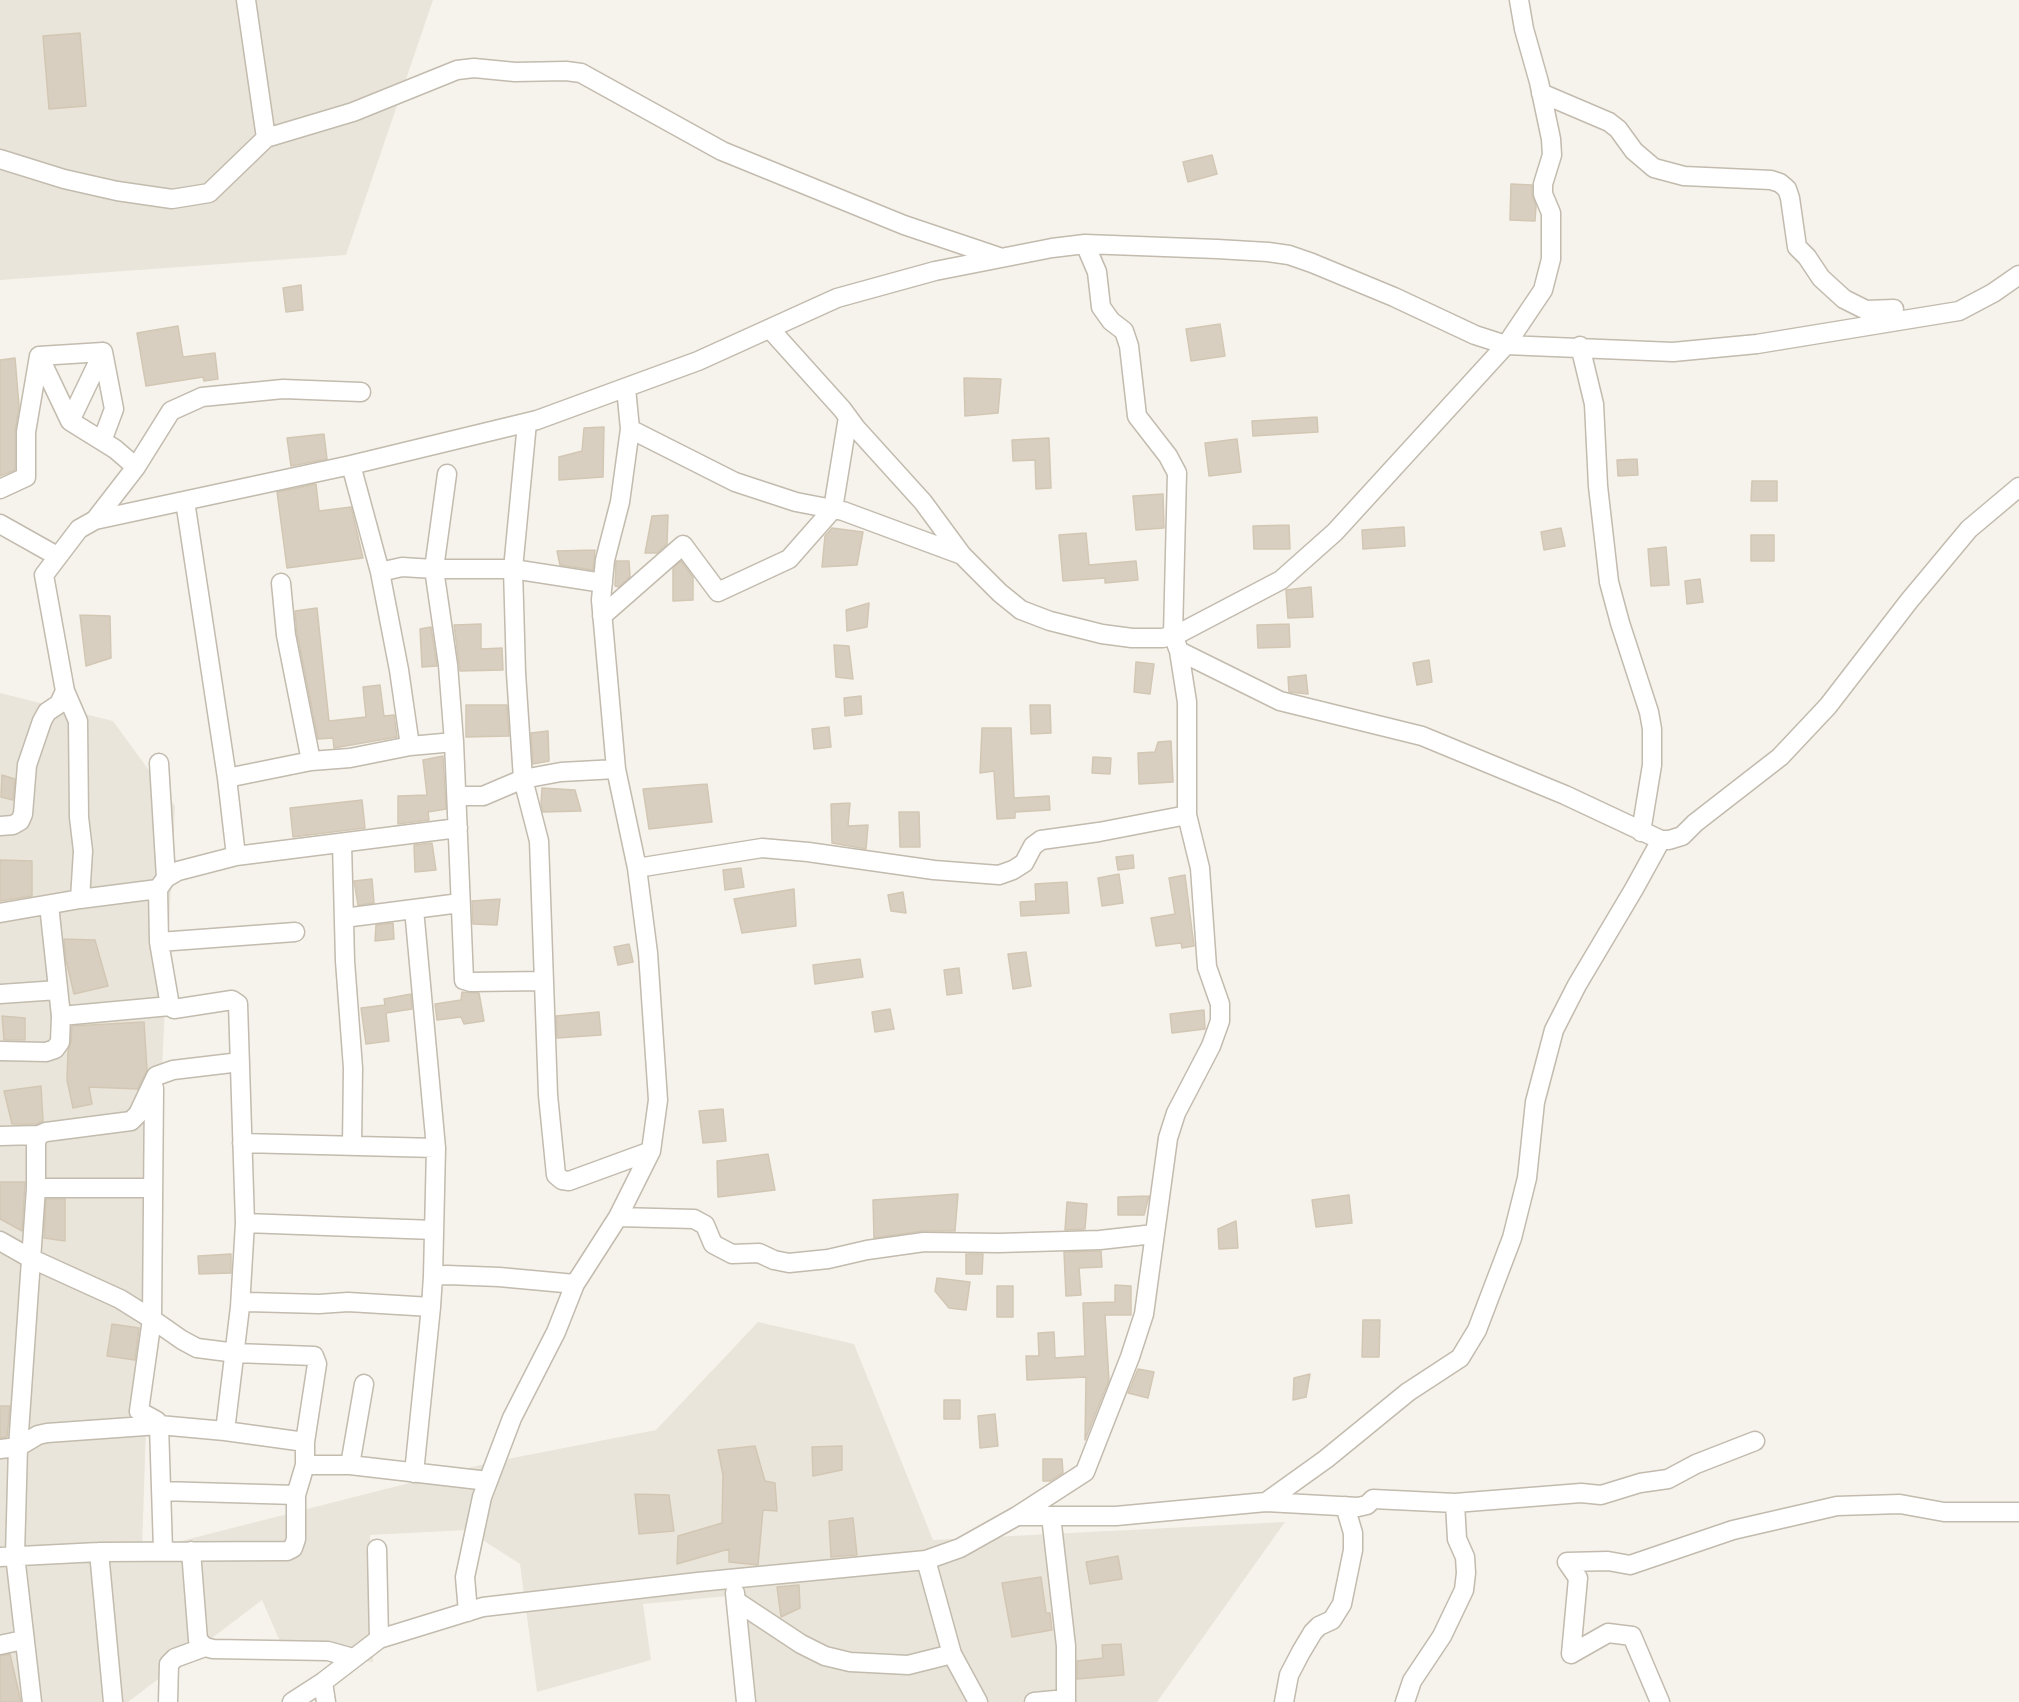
<!DOCTYPE html>
<style>
body{margin:0}
canvas{display:block;background:#f6f3ec}
</style>
<canvas width="2019" height="1702"></canvas>
<script>
const c = document.querySelector('canvas').getContext('2d');
c.lineJoin = 'round';
function paint(path, color) { c.fillStyle = color; c.fill(path, 'evenodd'); }
const shape = rows => new Path2D(rows.map(r => 'M' + r).join(''));
function trace(path, color, width, dash) { c.strokeStyle = color; c.lineWidth = width; c.lineCap = dash ? 'butt' : 'round'; c.setLineDash(dash || []); c.stroke(path); }
paint(shape([
 [0,0,433,0,346,255,0,280],
 [0,693,113,721,175,806,149,1329,142,1551,492,1462,656,1430,758,1322,854,1344,933,1540,1285,1522,1157,1702,744,1702,728,1596,643,1604,651,1660,537,1692,520,1564,467,1530,370,1535,373,1662,285,1653,262,1600,128,1702,0,1702]
]), '#eae5da');
const building = shape([
 [80,33,86,106,49,109,43,36,80,33],
 [1212,155,1217,174,1188,182,1183,162,1212,155],
 [1511,184,1532,185,1532,194,1536,206,1535,221,1510,220,1511,184],
 [301,285,303,310,286,312,283,288,301,285],
 [1220,324,1225,356,1191,361,1186,329,1220,324],
 [178,326,183,357,215,353,218,379,204,381,203,377,146,386,137,333,178,326],
 [15,358,19,406,15,432,15,470,0,476,0,360,15,358],
 [964,378,1001,379,998,413,965,416,964,378],
 [1317,417,1318,432,1253,436,1252,421,1317,417],
 [604,427,603,477,559,480,559,457,582,451,584,428,604,427],
 [324,434,327,459,291,466,287,438,324,434],
 [1049,438,1051,488,1036,489,1035,460,1013,461,1012,440,1049,438],
 [1237,439,1241,472,1209,476,1205,443,1237,439],
 [1637,459,1638,475,1618,476,1617,460,1637,459],
 [1752,481,1777,481,1777,501,1751,501,1752,481],
 [316,484,319,511,351,507,363,558,287,568,277,492,316,484],
 [1163,494,1164,528,1136,530,1133,496,1163,494],
 [668,515,667,544,657,553,645,553,652,516,668,515],
 [1289,525,1290,549,1254,549,1253,526,1289,525],
 [1404,527,1405,546,1363,549,1362,530,1404,527],
 [832,528,863,532,857,565,822,567,825,536,832,528],
 [1561,528,1565,546,1544,550,1541,532,1561,528],
 [1086,533,1089,565,1136,561,1138,580,1105,583,1105,578,1063,581,1059,535,1086,533],
 [1751,535,1774,535,1774,561,1751,561,1751,535],
 [1666,547,1669,585,1651,586,1648,549,1666,547],
 [595,550,593,570,560,565,557,551,595,550],
 [616,561,629,561,630,577,619,587,615,586,616,561],
 [681,561,693,577,693,600,673,601,673,568,681,561],
 [1700,579,1703,602,1687,604,1685,581,1700,579],
 [1311,587,1313,617,1288,618,1286,590,1311,587],
 [869,603,867,627,847,631,846,610,869,603],
 [317,608,329,721,366,717,363,687,380,685,384,716,394,715,397,737,334,748,333,738,318,739,297,633,295,611,317,608],
 [80,615,110,616,111,658,86,666,80,615],
 [481,624,481,649,502,648,503,670,460,671,454,625,481,624],
 [1289,624,1290,647,1258,648,1257,625,1289,624],
 [431,627,437,666,422,667,420,629,431,627],
 [834,645,849,646,853,679,836,677,834,645],
 [1429,660,1432,682,1417,685,1413,663,1429,660],
 [1136,662,1154,664,1150,694,1134,692,1136,662],
 [1306,675,1308,694,1289,692,1288,677,1306,675],
 [861,696,862,714,845,716,844,698,861,696],
 [466,705,507,705,509,736,466,737,466,705],
 [1030,705,1050,705,1051,733,1031,734,1030,705],
 [829,727,831,747,814,749,812,729,829,727],
 [982,728,1011,728,1014,798,1049,796,1050,810,1015,812,1015,818,997,819,994,771,980,773,982,728],
 [548,731,549,761,533,764,531,733,548,731],
 [1171,741,1173,782,1139,784,1138,753,1155,752,1158,742,1171,741],
 [443,756,446,809,428,812,429,820,398,824,398,796,427,795,423,760,443,756],
 [1093,757,1111,758,1110,774,1092,773,1093,757],
 [2,775,15,779,13,800,1,797,2,775],
 [707,784,712,822,649,829,643,789,707,784],
 [542,788,575,790,581,811,543,812,541,804,542,788],
 [362,800,365,828,293,837,290,808,362,800],
 [850,803,848,826,868,825,866,849,832,843,831,804,850,803],
 [899,812,919,812,920,847,900,847,899,812],
 [432,843,436,870,415,872,414,845,432,843],
 [1133,855,1134,868,1118,870,1116,857,1133,855],
 [0,860,32,861,32,896,0,901,0,860],
 [741,868,744,887,725,890,723,870,741,868],
 [1119,874,1123,903,1102,906,1098,878,1119,874],
 [1185,875,1194,946,1182,948,1181,943,1156,946,1151,918,1175,914,1169,878,1185,875],
 [372,879,374,903,358,905,354,881,372,879],
 [1067,882,1069,913,1021,916,1020,902,1036,901,1035,884,1067,882],
 [794,889,796,926,742,933,734,899,794,889],
 [903,892,906,913,891,911,888,895,903,892],
 [500,899,497,925,473,924,472,901,500,899],
 [393,923,394,939,375,941,376,925,393,923],
 [64,939,95,940,108,986,74,994,66,960,64,939],
 [629,944,633,962,618,965,614,947,629,944],
 [1026,952,1031,986,1013,989,1008,954,1026,952],
 [860,959,863,977,815,984,813,965,860,959],
 [959,968,962,993,947,995,944,970,959,968],
 [462,992,479,993,484,1021,464,1024,461,1017,437,1020,435,1004,461,1000,462,992],
 [411,994,412,1009,386,1013,389,1041,366,1044,361,1008,385,1005,384,999,411,994],
 [890,1009,894,1029,875,1032,872,1012,890,1009],
 [1204,1010,1205,1029,1172,1033,1170,1014,1204,1010],
 [599,1012,601,1035,557,1038,556,1016,599,1012],
 [2,1016,25,1018,25,1040,4,1040,2,1016],
 [144,1022,147,1070,138,1089,89,1087,92,1104,73,1108,67,1080,68,1051,71,1042,72,1026,144,1022],
 [41,1086,43,1121,37,1124,12,1124,4,1091,41,1086],
 [723,1109,726,1141,703,1143,699,1111,723,1109],
 [768,1154,775,1190,718,1197,717,1161,768,1154],
 [0,1182,25,1182,22,1231,0,1219,0,1182],
 [958,1194,955,1231,923,1231,874,1238,873,1200,958,1194],
 [1349,1195,1352,1223,1316,1227,1312,1200,1349,1195],
 [1149,1196,1144,1215,1118,1215,1118,1197,1149,1196],
 [46,1199,65,1199,65,1241,44,1238,46,1199],
 [1067,1202,1087,1204,1085,1229,1065,1230,1067,1202],
 [1236,1221,1238,1248,1219,1249,1218,1229,1236,1221],
 [1101,1251,1102,1267,1079,1268,1081,1295,1066,1296,1064,1252,1101,1251],
 [231,1254,231,1273,199,1274,198,1256,231,1254],
 [966,1254,983,1254,982,1274,966,1274,966,1254],
 [937,1278,970,1282,966,1310,949,1308,935,1291,937,1278],
 [1115,1285,1131,1286,1131,1315,1105,1315,1109,1380,1085,1440,1086,1377,1027,1380,1026,1356,1039,1356,1038,1333,1054,1332,1055,1358,1085,1356,1083,1303,1115,1302,1115,1285],
 [997,1286,1013,1286,1013,1317,997,1317,997,1286],
 [1363,1320,1380,1320,1379,1357,1362,1357,1363,1320],
 [112,1324,139,1328,135,1360,107,1356,112,1324],
 [1138,1369,1154,1372,1148,1398,1128,1393,1138,1369],
 [1310,1374,1306,1397,1293,1400,1294,1378,1310,1374],
 [944,1400,960,1400,960,1419,944,1419,944,1400],
 [0,1406,10,1406,7,1437,0,1438,0,1406],
 [995,1414,998,1446,980,1448,978,1416,995,1414],
 [755,1446,765,1481,775,1483,777,1511,763,1510,758,1565,729,1562,729,1549,677,1564,678,1536,722,1523,723,1475,718,1450,755,1446],
 [842,1446,842,1470,813,1476,812,1447,842,1446],
 [1043,1459,1062,1459,1063,1473,1050,1481,1043,1481,1043,1459],
 [635,1494,669,1495,674,1531,639,1534,635,1494],
 [853,1518,857,1555,831,1557,829,1521,853,1518],
 [1118,1556,1122,1579,1090,1584,1086,1562,1118,1556],
 [1041,1577,1046,1613,1050,1613,1052,1630,1012,1637,1002,1583,1041,1577],
 [799,1585,800,1608,781,1617,777,1587,799,1585],
 [1121,1644,1124,1675,1077,1679,1077,1661,1103,1658,1102,1645,1121,1644],
 [10,1654,21,1702,0,1702,0,1656,10,1654]
]);
paint(building, '#d8cfc1');
trace(building, '#d3c7b4', 1.5);
const minor = shape([
 [246,0,266,138],
 [1541,93,1609,122,1618,129,1634,151,1654,168,1684,176,1771,180,1780,183,1787,189,1790,198,1797,247,1807,257,1821,278,1844,299,1866,310,1894,309],
 [0,159,64,179,117,191,172,199,209,193,266,138,353,112,457,70,474,68,515,72,566,71,581,73,722,151,904,225,999,257],
 [1085,244,1097,272,1101,307,1111,321,1124,331,1129,346,1137,416,1168,456,1177,473,1173,635,1179,651,1280,701,1422,736,1565,795,1661,840,1669,840,1682,836,1695,823,1780,757,1828,706,1909,601,1969,529,2019,487],
 [770,329,842,409,856,428,923,502,962,555,1000,593,1021,610,1050,621,1102,634,1132,638,1163,638,1180,633,1281,580,1335,532,1506,345,1543,290,1551,259,1551,213,1543,194,1543,184,1552,155,1551,139,1539,82,1524,29,1519,0],
 [1580,346,1594,404,1598,486,1609,582,1620,623,1649,712,1652,729,1652,765,1641,832],
 [103,352,70,421,39,356,103,352],
 [70,421,115,449,136,467,171,411,202,397,283,389,361,392],
 [527,423,513,569,516,673,523,779,539,841,548,1095,556,1175,562,1180,569,1181,651,1151],
 [630,429,735,482,796,502,843,511,962,555],
 [102,441,114,409,103,352],
 [351,465,380,572,399,670,410,746],
 [447,474,434,569,448,665,454,742],
 [0,489,26,477,26,432,39,356],
 [185,501,227,778,311,761,350,758,410,746,454,742,464,980,471,982,543,981],
 [95,520,136,467],
 [0,524,57,556],
 [380,572,402,567,434,569,513,569,603,583],
 [281,583,286,635,311,761],
 [602,616,683,545,718,592,789,559,833,509,848,417],
 [65,691,78,721,79,817,83,851,80,899],
 [159,763,166,878],
 [227,778,236,856],
 [457,796,483,796,523,779,561,772,616,769],
 [0,826,13,825,20,821,23,814,27,765,42,721,47,712,59,704,65,691,44,575,79,529,95,520,351,465,537,420,698,361,837,298,935,271,1052,248,1085,244,1217,249,1268,252,1289,255,1312,263,1394,297,1475,335,1506,345,1673,352,1757,344,1959,311,1993,293,2019,275],
 [342,843,345,961,353,1068,352,1146],
 [637,868,762,848,808,852,934,870,999,875,1013,870,1024,863,1033,846,1041,840,1099,832,1187,815],
 [158,889,159,942,170,1006,174,1009,232,1000,238,1004,245,1223,240,1307],
 [414,909,436,1148,433,1276],
 [0,913,80,899,158,889,166,878,178,871,236,856,458,828],
 [344,918,460,903],
 [159,942,295,932],
 [0,994,58,990],
 [61,1016,170,1006],
 [0,1051,46,1052,55,1049,60,1042,61,1016,49,905],
 [154,1088,152,1319,139,1411,157,1421,159,1425,163,1550],
 [0,1136,39,1135],
 [242,1143,436,1148],
 [36,1188,153,1188],
 [618,1217,694,1219,705,1225,713,1244,732,1254,759,1253,774,1260,789,1263,828,1259,867,1250,924,1242,999,1243,1100,1240,1154,1234],
 [245,1223,434,1230],
 [0,1241,30,1258,120,1299,152,1319,182,1340,197,1348,236,1353,314,1356,317,1364,305,1442,305,1465,296,1495,296,1539,293,1548,287,1551,99,1552,0,1557],
 [225,1431,240,1307,244,1303,248,1302,319,1304,348,1302,431,1307,433,1276,447,1275,499,1277,575,1284],
 [0,1449,18,1447,38,1435,47,1433,159,1425,225,1431,305,1442],
 [305,1465,350,1465,488,1481],
 [350,1465,364,1384],
 [414,1473,431,1307],
 [161,1491,296,1495],
 [1266,1502,1358,1507,1367,1505,1373,1499,1455,1503,1581,1493,1601,1495,1640,1483,1668,1479,1696,1464,1755,1441],
 [1017,1516,1116,1516,1266,1502,1326,1459,1408,1392,1460,1358,1477,1330,1512,1238,1527,1178,1535,1102,1554,1030,1577,985,1634,889,1661,840],
 [1051,1516,1066,1646,1066,1699],
 [377,1549,379,1639],
 [191,1551,198,1640,205,1647,213,1649,328,1651,353,1658],
 [99,1552,113,1702],
 [926,1560,952,1654,978,1702],
 [1567,1562,1608,1561,1630,1565,1733,1530,1837,1506,1900,1504,1944,1512,2019,1512],
 [1567,1562,1578,1578,1571,1654,1608,1633,1632,1636,1660,1702],
 [735,1593,746,1702],
 [736,1601,801,1644,825,1656,850,1662,908,1665,952,1654],
 [468,1612,465,1577,482,1497,512,1418,556,1332,575,1284,618,1217,651,1151,658,1100,648,953,637,868,616,769,601,600,605,560,620,502,630,429,626,388],
 [0,1645,23,1640],
 [323,1682,326,1702],
 [32,1702,15,1555,18,1447,36,1188,36,1142,39,1135,46,1132,131,1121,138,1114,156,1076,173,1070,240,1062],
 [168,1702,169,1664,175,1658,205,1647],
 [292,1702,323,1682,379,1639,483,1607,698,1582,926,1560,960,1548,1017,1516,1085,1472,1130,1357,1144,1314,1168,1138,1176,1113,1211,1046,1220,1021,1220,1004,1207,967,1200,868,1187,815,1187,702,1179,651],
 [1034,1702,1066,1699,1066,1702],
 [1284,1702,1289,1675,1301,1652,1313,1632,1319,1626,1332,1620,1342,1604,1353,1550,1353,1533,1345,1506],
 [1405,1702,1412,1681,1442,1636,1464,1590,1466,1573,1465,1557,1457,1539,1455,1503]
]);
trace(minor, '#c2bbae', 21);
trace(minor, '#fff', 18);
</script>
